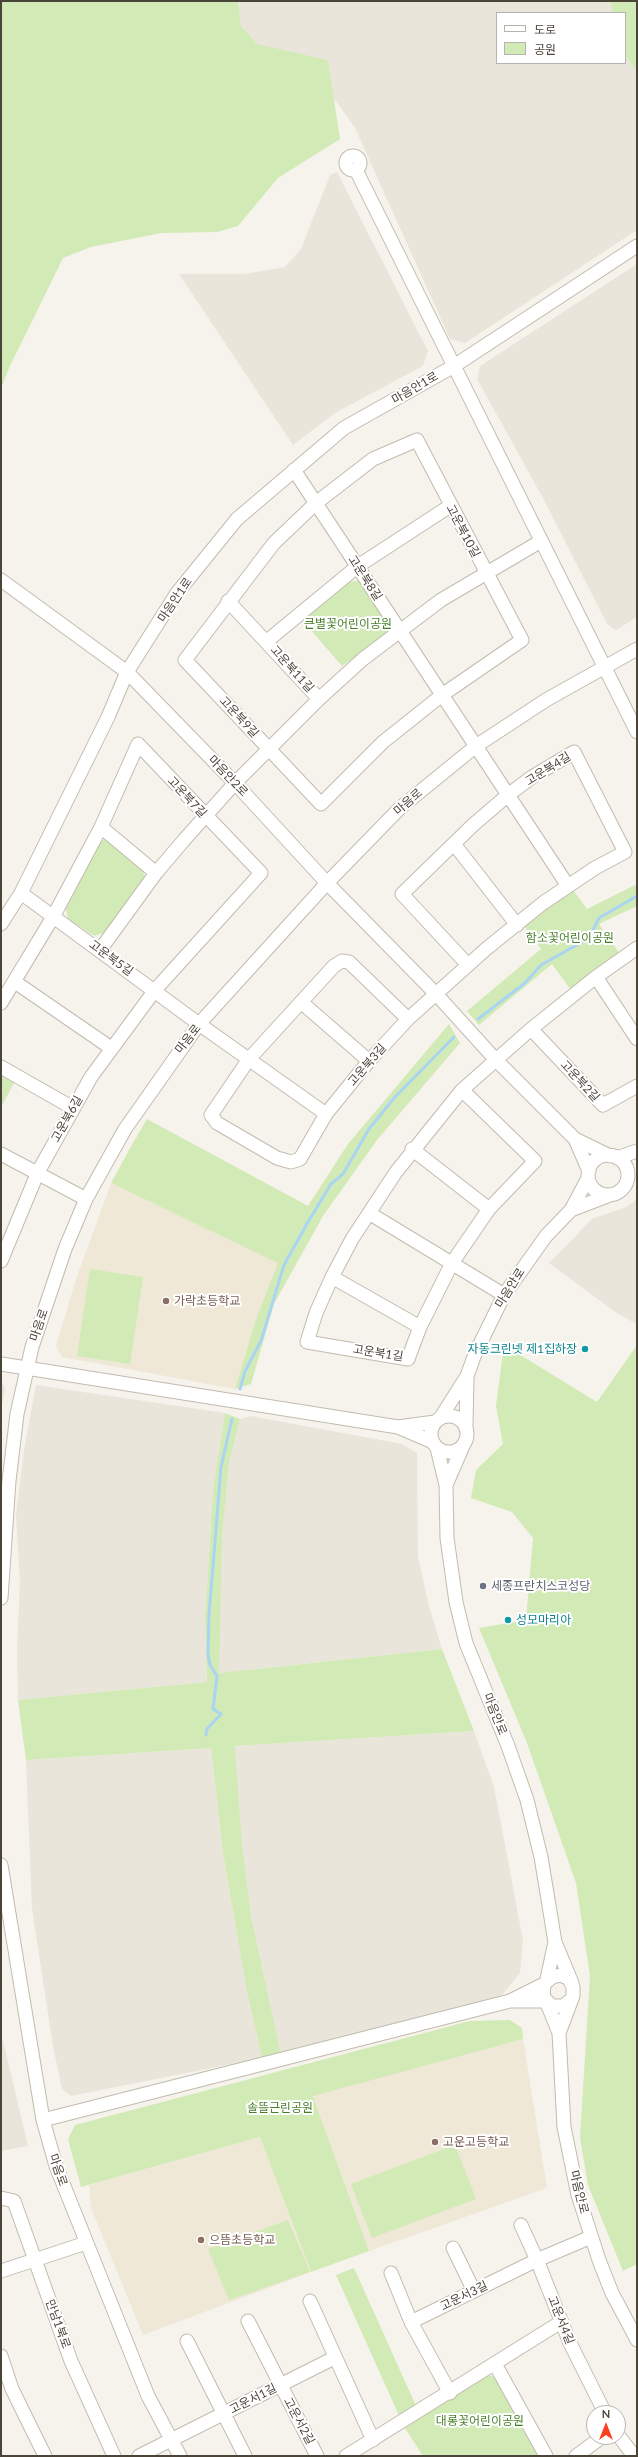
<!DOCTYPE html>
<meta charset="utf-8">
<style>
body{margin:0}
#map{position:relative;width:638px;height:2457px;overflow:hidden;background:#f6f3ec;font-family:Lato,"Noto Sans KR",sans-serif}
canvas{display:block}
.frame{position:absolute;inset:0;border:2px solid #4b4439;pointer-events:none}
.legend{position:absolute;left:496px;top:12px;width:130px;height:52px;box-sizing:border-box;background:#fff;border:1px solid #b7b4b0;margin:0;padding:5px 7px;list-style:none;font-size:12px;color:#4b4439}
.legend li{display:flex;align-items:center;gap:8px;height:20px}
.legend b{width:20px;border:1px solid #b7b4b0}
.north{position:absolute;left:586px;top:2405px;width:40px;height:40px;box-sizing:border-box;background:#fff;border:1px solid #b7b4b0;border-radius:50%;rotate:0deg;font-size:11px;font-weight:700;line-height:16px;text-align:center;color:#4b4439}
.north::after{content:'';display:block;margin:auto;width:14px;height:18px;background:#fc3f1d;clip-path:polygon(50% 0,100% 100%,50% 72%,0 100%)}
</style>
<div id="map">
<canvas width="638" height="2457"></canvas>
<div class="frame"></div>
<ul class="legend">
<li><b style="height:5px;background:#fff"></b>도로</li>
<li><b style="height:11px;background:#d2eab5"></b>공원</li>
</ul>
<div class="north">N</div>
</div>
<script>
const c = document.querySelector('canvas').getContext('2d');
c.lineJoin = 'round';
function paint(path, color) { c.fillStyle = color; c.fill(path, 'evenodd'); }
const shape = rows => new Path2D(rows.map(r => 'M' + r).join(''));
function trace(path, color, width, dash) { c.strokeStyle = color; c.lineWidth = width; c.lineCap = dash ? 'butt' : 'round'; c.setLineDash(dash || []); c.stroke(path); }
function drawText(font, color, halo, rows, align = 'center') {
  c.font = font + ' Lato,"Noto Sans KR",sans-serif'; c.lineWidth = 4; c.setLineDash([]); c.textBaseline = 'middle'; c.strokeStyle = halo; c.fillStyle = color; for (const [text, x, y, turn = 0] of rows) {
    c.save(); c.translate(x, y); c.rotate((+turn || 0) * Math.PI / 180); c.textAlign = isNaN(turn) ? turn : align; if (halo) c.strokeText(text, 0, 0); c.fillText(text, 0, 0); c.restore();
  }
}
paint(shape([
 [238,1,610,1,613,13,497,13,497,63,625,63,625,56,637,71,637,230,465,343,450,339,355,128,333,97,328,60,257,45,241,26],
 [337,172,428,351,423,366,335,413,293,445,179,274,244,274,285,267,301,249,330,175],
 [637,264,637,617,616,630,607,624,544,500,477,379,480,366],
 [637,1199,637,1324,618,1314,549,1263,592,1219,626,1207],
 [1,1379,5,1388,1,1412],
 [36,1385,225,1413,213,1490,205,1619,207,1682,18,1700,17,1651,20,1582,16,1515,24,1450],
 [251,1416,402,1444,417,1453,418,1557,429,1606,442,1649,218,1673,222,1538,229,1463,240,1419],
 [474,1731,494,1787,507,1855,523,1941,520,1973,502,1995,481,2003,281,2054,251,1916,242,1843,235,1746],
 [211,1748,223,1853,247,1992,262,2058,71,2096,62,2089,53,2046,32,1909,26,1760],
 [1,2032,28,2146,1,2151]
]), '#eae5da');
paint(shape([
 [111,1183,279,1263,255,1322,235,1389,62,1357,56,1346,76,1279],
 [523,2039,547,2188,369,2251,313,2095],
 [260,2137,311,2272,143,2335,91,2208,89,2185]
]), '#efe8d6');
paint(shape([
 [1,1,238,1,241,26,257,44,328,60,340,139,278,178,238,226,217,232,161,233,91,247,63,258,9,368,1,389],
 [610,1,637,1,637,71,625,56,625,13,613,13],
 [362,580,386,621,388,633,342,666,303,621,350,582],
 [108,839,143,870,145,880,106,932,94,936,68,919,66,908,101,841],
 [637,884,637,906,599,924,620,954,571,990,552,964,479,1025,467,1011,541,949,524,926,573,890,587,909],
 [449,1024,460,1043,377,1140,323,1216,274,1304,251,1384,235,1389,255,1322,278,1263,111,1183,129,1150,147,1119,308,1206,348,1144],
 [1,1075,14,1083,1,1107],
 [90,1269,143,1277,130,1364,77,1356],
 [504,1345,597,1402,637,1345,637,2264,623,2271,588,2185,580,2138,590,1976,576,1883,527,1743,479,1628,526,1620,533,1538,512,1512,471,1498,476,1470,503,1444,496,1406],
 [225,1413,240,1419,229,1463,222,1538,219,1673,442,1649,474,1731,235,1746,242,1843,251,1916,281,2054,262,2058,247,1992,223,1853,211,1748,26,1760,18,1700,207,1682,205,1619,213,1490],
 [510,2020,522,2028,523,2039,313,2096,369,2251,311,2272,260,2137,81,2187,68,2139,75,2125,470,2021],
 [455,2145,476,2199,372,2238,351,2184],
 [288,2220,310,2272,229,2300,208,2249],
 [354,2268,417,2408,401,2420,336,2275],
 [488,2375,497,2378,540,2456,423,2456,405,2428]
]), '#d2eab5');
trace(shape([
 [478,1019,525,983,541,965,584,941,592,932,599,918,637,896],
 [240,1389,245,1371,261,1341,284,1265,308,1222,331,1184,343,1174,369,1129,394,1098,454,1037],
 [206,1735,207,1729,221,1714,213,1709,217,1676,210,1665,208,1655,209,1615,221,1467,232,1419]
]), '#a9d4f2', 3);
const minor = shape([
 '346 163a7 7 0 1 1 14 0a7 7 0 1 1-14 0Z',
 [356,170,637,732],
 [417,440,522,640,442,695,383,742,321,804,185,660,274,543,316,503,373,459,417,440],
 [294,470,568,886],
 [1,580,127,672,235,783,327,883,437,995,495,1059,575,1139,610,1156],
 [228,601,319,699,363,659,441,600,541,541],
 [267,641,358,566,450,506],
 [101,827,156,873],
 [454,844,517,925],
 [21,893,199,1024,326,1114],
 [1,924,21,893,108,717,127,672,177,593,237,519,344,428,454,366,637,246],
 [637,948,596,977,531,1029,603,1105,637,1086],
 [100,950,156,873,184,840,235,783,319,699],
 [342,961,349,962,408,1019,369,1061,326,1114,300,1159,291,1162,277,1158,217,1123,211,1115,249,1059,334,966,342,961],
 [596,977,637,1039],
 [15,982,111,1048],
 [301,1002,369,1061],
 [1,1003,53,917,101,827,138,744,261,873,155,990,91,1077,38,1172,1,1261],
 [408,1019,486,949,543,903,595,868,625,852,574,752,532,777,508,795,473,825,402,894,468,965],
 [1,1067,73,1108],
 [462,1090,535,1161,489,1209,452,1263,420,1327,408,1359,307,1342,316,1313,332,1277,352,1239,396,1172,462,1090,531,1029],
 [575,1139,589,1171],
 [412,1149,489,1209],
 [1,1154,86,1199],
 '588 1175a20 20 0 1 1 40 0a20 20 0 1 1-40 0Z',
 [617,1158,637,1151],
 [571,1210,610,1195],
 [369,1213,504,1295],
 [332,1277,420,1327],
 [1,1364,398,1427,433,1442],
 '431 1434a18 18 0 1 1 36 0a18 18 0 1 1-36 0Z',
 [441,1417,467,1376,475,1354,504,1295,546,1236,571,1210,588,1178],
 [466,1426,467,1378],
 [398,1427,435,1422],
 [437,1448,446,1485,447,1538,456,1602,466,1643,508,1746,527,1800,541,1857,555,1942,572,1983],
 [446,1485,463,1446],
 [1,1598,9,1481,17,1414,32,1347,65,1249,86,1199,125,1129,199,1024,327,883,400,808,476,746,546,700,637,649],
 [1,1865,43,2120,56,2166,148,2396,180,2456],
 [547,1979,555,1942],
 [512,2001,545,2001],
 [547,2003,559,2033,564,2127,578,2195,599,2260,612,2293,637,2340],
 [559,2033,573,1996,573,1987,569,1979,561,1975,552,1977,544,1984,543,1997,552,2006,563,2006,571,2000],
 [43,2120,510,2001,544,1984],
 [1,2198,14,2201,71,2361,114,2456],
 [521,2225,537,2260,570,2343,605,2413],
 [453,2248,474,2291],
 [1,2271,86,2243],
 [391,2273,411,2322,450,2393],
 [310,2301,373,2440],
 [248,2321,317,2456],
 [411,2322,537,2260,591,2237],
 [187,2341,245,2456],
 [1,2356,12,2389,45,2456],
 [495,2364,546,2456],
 [618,2435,634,2456],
 [139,2456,334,2358],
 [346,2456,561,2322],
 [576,2456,602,2437]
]);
trace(minor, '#c2bbae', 15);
trace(minor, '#fff', 13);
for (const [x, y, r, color] of [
 [166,1301,4,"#8d6e63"],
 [585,1349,4,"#0f9aa8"],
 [483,1586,4,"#6b7280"],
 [508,1620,4,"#0f9aa8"],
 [435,2142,4,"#8d6e63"],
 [201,2240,4,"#8d6e63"]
]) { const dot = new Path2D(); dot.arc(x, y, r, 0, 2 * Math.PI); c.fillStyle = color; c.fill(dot); trace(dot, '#fff', 1.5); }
drawText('12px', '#4b4439', '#fff', [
 ["마음안1로",415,388,-30],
 ["고운북10길",463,531,62],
 ["고운북8길",365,578,57],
 ["마음안1로",175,600,-56],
 ["고운북11길",292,669,48],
 ["고운북9길",239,717,47],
 ["고운북4길",548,769,-32],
 ["마음안2로",228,776,46],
 ["고운북7길",187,797,47],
 ["마음로",408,802,-41],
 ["고운북5길",111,958,36],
 ["마음로",188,1039,-52],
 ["고운북3길",367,1065,-49],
 ["고운북2길",580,1081,47],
 ["고운북6길",67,1119,-61],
 ["마음안로",510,1288,-58],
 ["마음로",39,1325,-71],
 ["고운북1길",378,1353,9],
 ["마음안로",495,1714,68],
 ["마음로",58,2170,71],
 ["마음안로",579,2192,76],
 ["고운서3길",464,2296,-26],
 ["고운서4길",561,2320,68],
 ["만남1북로",58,2324,70],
 ["고운서1길",253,2399,-27],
 ["고운서2길",299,2421,62]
]);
drawText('12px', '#4a7f2a', '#fff', [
 ["큰별꽃어린이공원",348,624],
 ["함소꽃어린이공원",570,938],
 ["솔뜰근린공원",280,2108],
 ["대롱꽃어린이공원",480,2421]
]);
drawText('12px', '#785e54', '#fff', [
 ["가락초등학교",174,1301],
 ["고운고등학교",443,2142],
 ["으뜸초등학교",209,2240]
], 'left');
drawText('12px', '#0d838f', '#fff', [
 ["자동크린넷 제1집하장",577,1349],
 ["성모마리아",516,1620,"left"]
], 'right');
drawText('12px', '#5b616d', '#fff', [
 ["세종프란치스코성당",491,1586]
], 'left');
</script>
